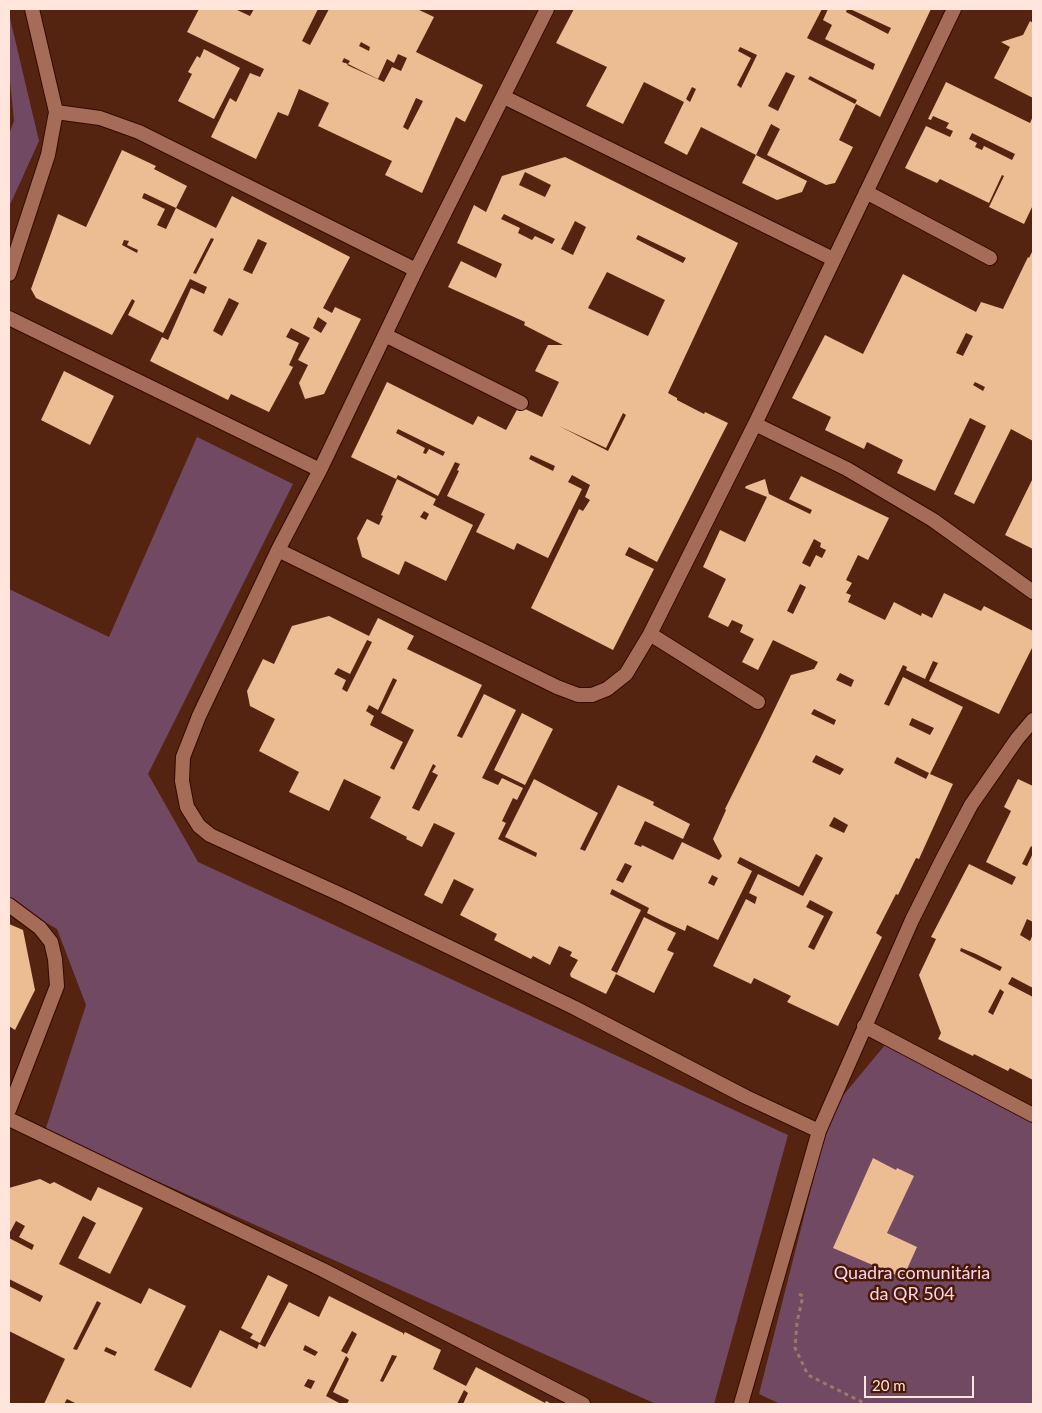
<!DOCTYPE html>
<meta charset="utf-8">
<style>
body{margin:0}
#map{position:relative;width:1042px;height:1413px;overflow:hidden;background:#542411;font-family:Lato,sans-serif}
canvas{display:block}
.frame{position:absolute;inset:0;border:10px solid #ffe5db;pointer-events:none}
.scale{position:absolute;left:864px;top:1376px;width:110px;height:22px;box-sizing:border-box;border:2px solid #ffe5db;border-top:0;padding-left:6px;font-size:15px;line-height:18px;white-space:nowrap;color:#ffe5db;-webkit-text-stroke:4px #491906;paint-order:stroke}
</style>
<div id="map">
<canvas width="1042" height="1413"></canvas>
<div class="frame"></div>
<div class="scale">20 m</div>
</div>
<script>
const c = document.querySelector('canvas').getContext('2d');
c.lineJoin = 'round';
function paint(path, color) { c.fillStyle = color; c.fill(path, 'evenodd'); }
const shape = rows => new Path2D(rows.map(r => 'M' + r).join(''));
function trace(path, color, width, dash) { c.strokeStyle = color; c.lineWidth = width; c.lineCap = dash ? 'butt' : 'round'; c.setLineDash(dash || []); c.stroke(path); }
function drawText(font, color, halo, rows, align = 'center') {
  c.font = font + ' Lato,sans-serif'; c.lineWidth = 5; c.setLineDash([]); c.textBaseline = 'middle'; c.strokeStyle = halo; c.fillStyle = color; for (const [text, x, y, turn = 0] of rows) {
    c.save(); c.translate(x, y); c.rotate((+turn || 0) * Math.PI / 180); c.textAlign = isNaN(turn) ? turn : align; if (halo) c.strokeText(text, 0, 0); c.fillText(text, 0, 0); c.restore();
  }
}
paint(shape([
 [9,14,39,141,9,207,9,134,14,121,9,70],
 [197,437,293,484,148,774,198,862,788,1135,714,1404,656,1404,45,1131,86,1005,57,929,9,901,9,589,109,637],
 [890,1039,1033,1109,1033,1404,780,1404,759,1394,831,1110]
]), '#724963');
paint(shape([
 [199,9,235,9,250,16,254,9,318,9,302,41,310,45,329,9,417,9,434,17,416,52,483,85,465,122,456,117,422,193,385,175,392,161,318,126,329,103,299,89,288,116,278,112,256,159,211,137,230,98,236,102,250,73,260,77,264,69,187,32],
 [361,42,370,47,369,51,359,46],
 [398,54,407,58,401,71,392,67,384,82,347,65,348,64,342,62,344,58,350,61,348,64,378,79,387,59,394,63],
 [416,98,423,101,408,130,403,127],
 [574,9,822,9,807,38,873,70,875,64,825,39,832,25,823,20,828,9,847,9,846,12,888,34,891,28,850,9,931,9,880,117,856,104,839,140,853,147,835,183,826,185,767,155,780,129,771,124,756,155,701,127,687,155,664,143,684,102,644,82,623,124,586,106,607,67,556,43],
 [740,47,757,55,741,88,737,85,751,58,738,51],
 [786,72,795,76,778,111,768,106],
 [810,76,857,100,855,104,808,79],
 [692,87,696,89,690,102,686,99],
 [1030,21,1033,23,1033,98,994,78,1010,47,1001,42,1023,35],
 [204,49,240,68,214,119,178,101,192,74,188,72,197,56,200,58],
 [946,82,1030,123,1033,116,1033,205,1024,224,989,207,1004,176,1002,175,989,203,940,179,937,183,905,168,926,126,950,137,953,131,946,128,949,123,933,116,931,120,928,119],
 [972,133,1015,154,1012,160,984,146,982,150,975,147,977,143,969,139],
 [122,150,156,166,154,169,187,186,176,208,144,193,142,198,165,209,157,225,166,229,176,208,216,228,232,196,350,257,323,308,332,313,335,307,361,319,324,394,305,399,299,383,308,365,298,360,310,338,291,328,286,337,299,343,289,365,293,367,290,373,269,412,231,394,228,400,150,361,162,337,168,340,191,288,204,294,207,287,190,279,163,333,128,315,135,301,132,299,112,335,36,298,31,289,58,214,86,227],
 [211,238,214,239,196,274,193,273],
 [258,239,267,243,252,274,243,270],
 [124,240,129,241,127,245,138,250,137,253,122,245],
 [229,298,239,303,222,336,213,331],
 [318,317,327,323,321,333,313,328],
 [756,155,807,181,802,192,777,200,742,183],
 [565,157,738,243,668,393,677,398,677,400,704,414,705,412,728,423,657,562,629,547,625,555,654,569,613,650,531,608,579,509,583,511,590,500,585,497,590,485,572,475,568,482,582,489,548,558,517,543,514,550,476,532,485,514,447,496,459,471,457,470,460,464,455,462,438,496,398,475,396,479,351,457,387,382,473,425,478,416,506,430,519,406,542,417,559,382,535,371,548,345,563,345,524,325,525,322,448,287,461,261,496,278,502,264,457,243,474,205,486,212,502,176],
 [525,172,551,185,545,197,519,185],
 [504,214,555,239,552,244,535,236,532,240,518,233,520,228,501,219],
 [575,221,586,227,573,255,561,249],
 [638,235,686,258,683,263,636,239],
 [607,272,665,300,648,336,588,308],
 [623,413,626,415,608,451,559,426,606,448],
 [398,429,445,452,443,456,429,449,426,454,423,453,425,448,396,433],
 [531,455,555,466,553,471,529,459],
 [1033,250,1033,441,1011,429,974,504,954,494,986,426,970,418,935,491,897,473,903,460,867,442,864,449,825,430,831,417,792,398,825,335,863,354,903,274,976,312,981,302,1003,309,1028,257,1029,258],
 [966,333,973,336,963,356,956,353],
 [975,382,985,387,983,391,973,385],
 [64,371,114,396,90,445,41,420],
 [801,476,889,518,868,560,858,555,846,580,852,583,846,593,851,595,848,602,885,620,894,602,921,616,922,613,932,618,944,593,981,611,984,606,1033,631,1033,646,999,714,929,681,938,663,933,661,925,679,906,670,907,667,903,665,884,704,889,706,903,677,963,707,930,774,953,784,919,859,916,858,898,895,896,894,876,933,882,937,838,1026,787,1002,791,996,754,978,751,984,713,966,746,899,755,904,757,897,749,893,758,874,803,896,823,858,816,854,799,887,740,857,737,863,752,871,718,940,687,925,685,931,663,921,647,913,649,908,612,889,610,894,641,910,611,970,617,973,644,917,676,933,667,950,674,953,654,993,616,974,606,994,571,977,570,974,578,960,570,956,572,952,559,946,550,965,533,956,531,959,494,940,497,934,460,915,474,889,454,879,442,904,424,895,455,833,434,823,422,847,406,839,407,837,370,818,381,797,344,779,329,811,289,792,299,772,259,751,275,719,250,706,247,691,263,659,274,664,292,626,329,616,369,636,378,618,414,636,407,649,482,685,457,736,462,738,484,694,516,710,482,778,498,785,502,778,523,788,517,800,513,798,502,821,506,823,498,839,536,857,537,853,505,837,534,779,598,813,580,849,585,851,618,785,654,802,653,805,690,824,683,839,645,821,634,844,641,847,642,845,673,860,682,842,719,860,722,856,713,839,726,810,725,809,761,737,791,675,814,669,818,662,773,640,758,670,742,662,754,639,740,632,743,625,732,620,728,627,708,617,726,579,703,567,720,530,745,542,767,497,745,488,746,486,765,479,769,494,810,514,812,510,789,499],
 [814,539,821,543,820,547,826,550,822,558,816,555,810,567,802,563],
 [800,584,806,587,793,614,787,611],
 [367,640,372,642,347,692,342,689,346,680,334,674,338,668,350,674],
 [840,673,854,680,851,687,836,680],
 [393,678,397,680,381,713,414,730,394,770,390,768,403,742,370,725,374,716,366,711,369,705,378,710],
 [814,709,836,720,834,725,811,714],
 [912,718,934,728,930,735,909,725],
 [816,755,844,769,840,775,812,762],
 [897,757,929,773,926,779,894,763],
 [433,764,436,766,432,772,438,775,419,811,412,808],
 [834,817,848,825,844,833,829,826],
 [625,863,632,866,623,883,616,880],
 [712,875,718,878,714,886,708,883],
 [810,900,833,912,814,950,808,947,824,916,806,907],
 [1033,478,1033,549,1005,535],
 [397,479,436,499,433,505,473,525,446,581,405,561,399,575,362,557,357,538,367,519,379,525,383,516,381,515],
 [424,511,429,514,426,520,420,517],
 [522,713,553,729,525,785,494,770],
 [1018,779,1033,786,1033,848,1031,846,1022,864,1027,866,1033,853,1033,922,1027,919,1020,935,1030,941,1033,934,1033,988,1012,977,1008,984,1033,997,1033,1080,1010,1068,1008,1071,974,1054,973,1056,938,1039,941,1033,919,975,936,939,931,937,969,864,1012,885,1016,877,986,862,1011,811,1004,807],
 [961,948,976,954,1002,967,1000,971,960,951],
 [1000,989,1004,992,993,1015,988,1012],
 [9,924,23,930,35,990,15,1030,9,1026],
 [873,1158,896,1170,897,1168,914,1176,887,1233,917,1247,903,1278,833,1248],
 [40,1179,50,1184,54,1182,91,1201,98,1187,143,1208,110,1274,78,1258,96,1223,83,1216,59,1264,141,1304,149,1288,186,1306,154,1370,191,1388,220,1330,257,1349,259,1344,265,1347,289,1302,319,1317,329,1296,403,1333,403,1335,405,1332,441,1350,433,1369,466,1386,476,1367,545,1403,546,1401,552,1404,463,1404,468,1393,464,1390,457,1404,347,1404,349,1400,333,1392,349,1359,346,1356,326,1396,341,1404,77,1404,67,1399,64,1404,44,1404,65,1359,9,1331,9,1286,40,1302,43,1296,9,1279,9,1238,32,1250,34,1245,19,1237,25,1226,16,1221,9,1234,9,1188],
 [97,1301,101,1303,77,1350,73,1349],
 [352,1331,357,1334,347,1354,341,1351],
 [305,1345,318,1352,315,1356,303,1350],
 [106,1347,117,1352,115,1356,104,1351],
 [392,1355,397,1356,383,1382,380,1381],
 [308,1379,315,1381,311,1389,304,1386],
 [268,1275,288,1285,260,1343,250,1338,253,1334,241,1328]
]), '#ecbc93');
const minor = shape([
 [954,9,755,424,847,469,933,520,1033,592],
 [504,97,833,259],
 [56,112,100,118,139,132,416,270],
 [866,192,990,258],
 [9,318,320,470,278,550,199,716,183,757,182,781,187,807,199,826,210,835,346,897,575,1008,746,1097,819,1131],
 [385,335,521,403],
 [320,470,416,270,547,9],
 [278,550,557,687,578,695,592,695,607,689,626,674,650,634,755,424],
 [650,634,758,702],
 [9,905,40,928,51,942,55,959,57,986,9,1110],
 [864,1026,1033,1115],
 [9,1119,323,1270,583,1404],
 [741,1404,819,1131,912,920,942,860,971,805,1017,739,1033,720]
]);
const tertiary = shape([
 [9,274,48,155,56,112,32,9]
]);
trace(minor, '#370900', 16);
trace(tertiary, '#370900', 16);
trace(shape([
 [799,1294,803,1296,797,1322,795,1348,808,1375,866,1404]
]), '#9e7869', 3, [4, 4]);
trace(minor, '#a56d58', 14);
trace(tertiary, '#a56d58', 14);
drawText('18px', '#f9d4ea', '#491906', [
 ["Quadra comunitária",912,1273],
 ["da QR 504",912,1294]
]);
</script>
